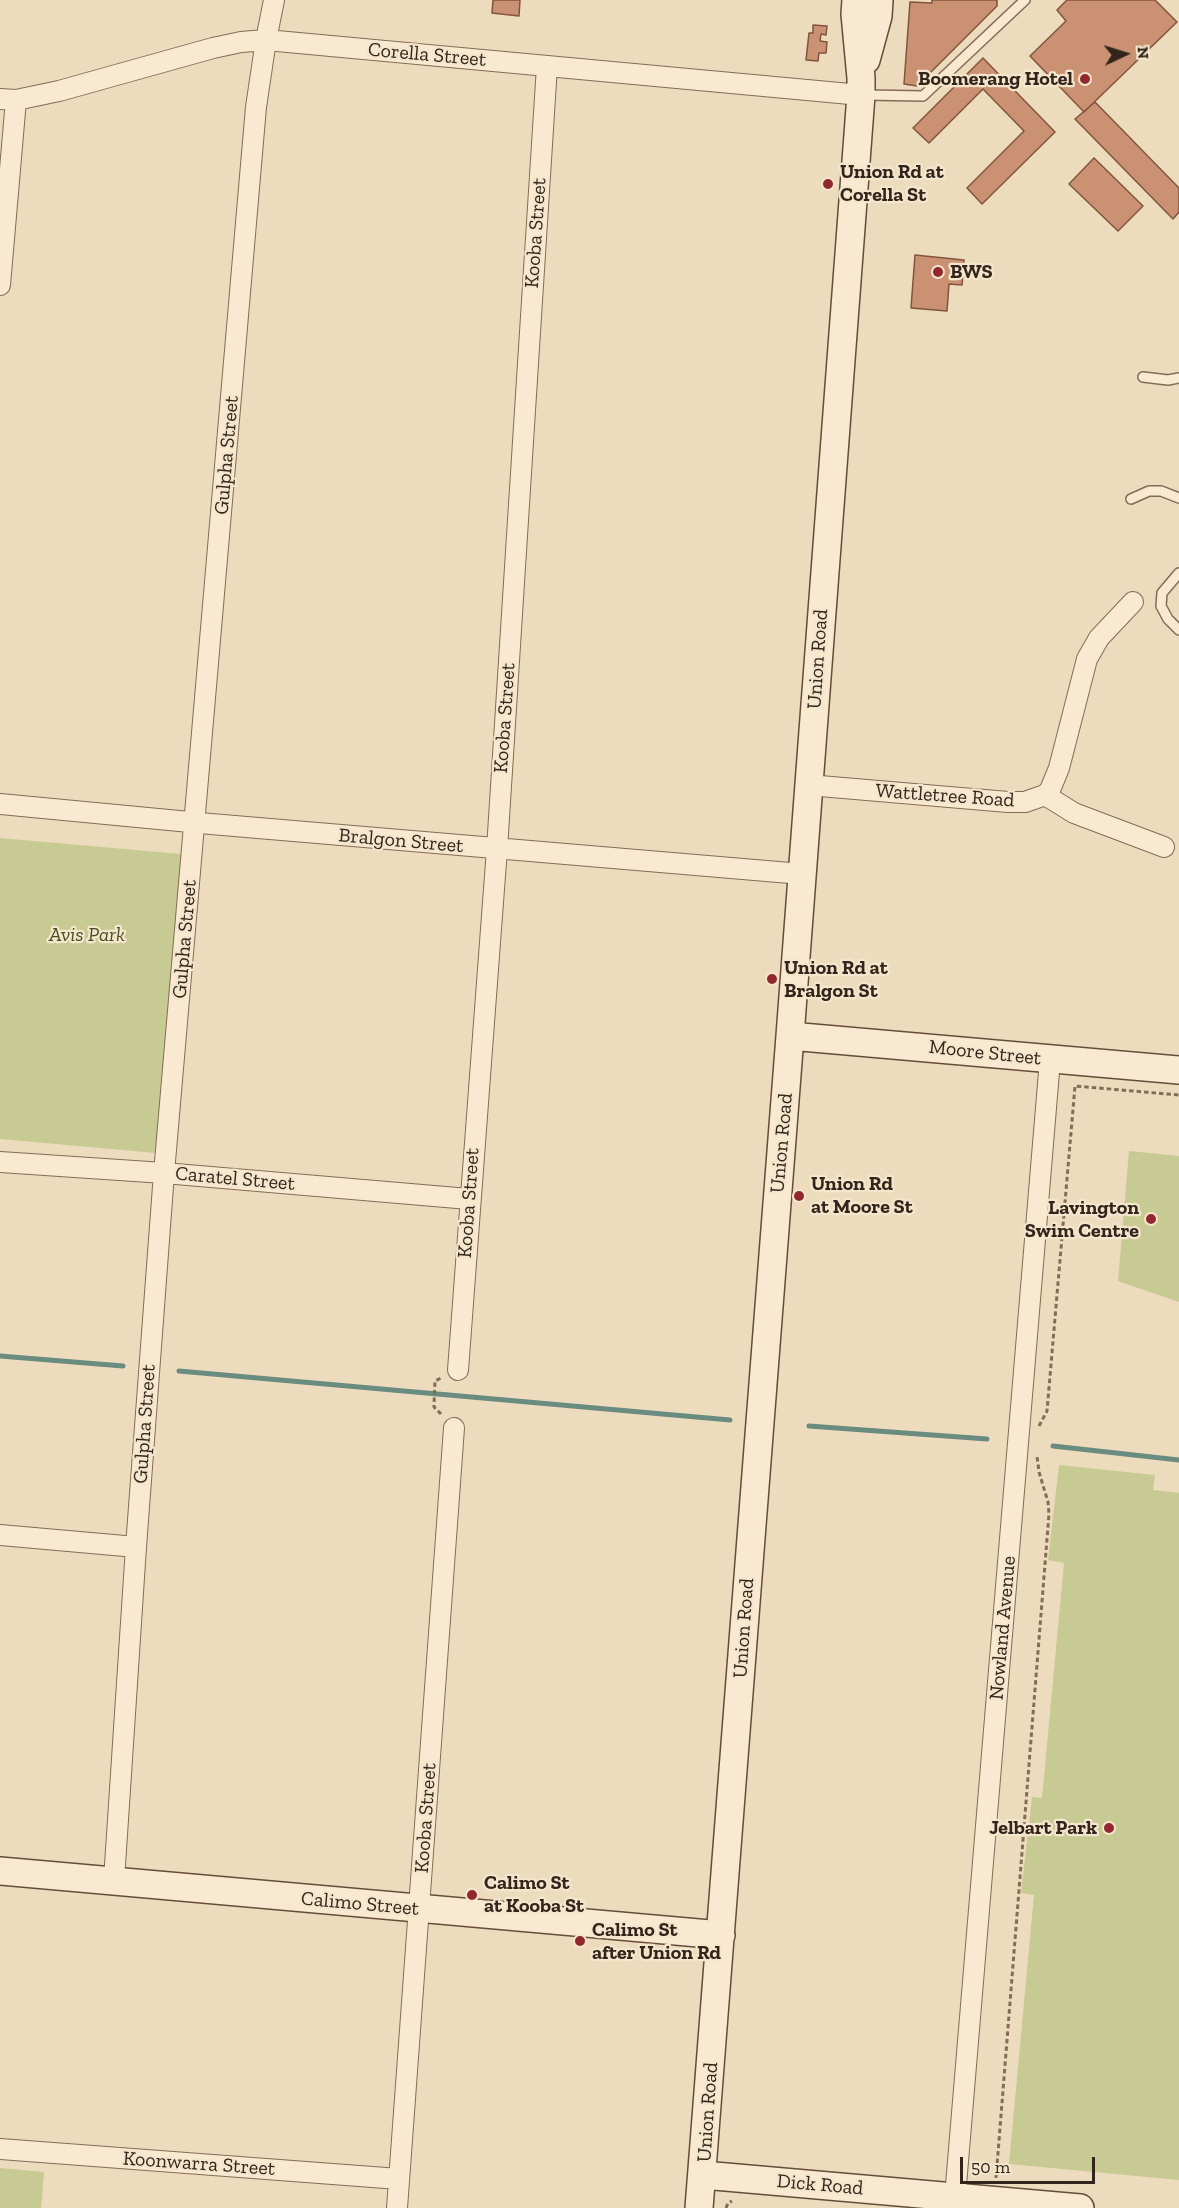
<!DOCTYPE html>
<style>
body{margin:0}
#map{position:relative;width:1179px;height:2208px;overflow:hidden;background:#eddbbd;font-family:"Zilla Slab",serif}
canvas{display:block}
.north{position:absolute;left:1095px;top:24px;width:60px;height:60px;-webkit-text-stroke:4px #f4e6cc;paint-order:stroke;rotate:86deg;font-size:16px;font-weight:700;line-height:24px;text-align:center;color:#33251b}
.north::after{content:'';display:block;margin:auto;width:21px;height:27px;background:#33251b;clip-path:polygon(50% 0,100% 100%,50% 72%,0 100%)}
.scale{position:absolute;left:960px;top:2157px;width:135px;height:27px;box-sizing:border-box;border:3px solid #33251b;border-top:0;padding-left:8px;font-size:18px;line-height:21px;white-space:nowrap;color:#33251b;-webkit-text-stroke:4px #f4e6cc;paint-order:stroke}
</style>
<div id="map">
<canvas width="1179" height="2208"></canvas>
<div class="north">N</div>
<div class="scale">50 m</div>
</div>
<script>
const c = document.querySelector('canvas').getContext('2d');
c.lineJoin = 'round';
function paint(path, color) { c.fillStyle = color; c.fill(path, 'evenodd'); }
const shape = rows => new Path2D(rows.map(r => 'M' + r).join(''));
function trace(path, color, width, dash) { c.strokeStyle = color; c.lineWidth = width; c.lineCap = dash ? 'butt' : 'round'; c.setLineDash(dash || []); c.stroke(path); }
function drawText(font, color, halo, rows, align = 'center') {
  c.font = font + ' "Zilla Slab",serif'; c.lineWidth = 4.5; c.setLineDash([]); c.textBaseline = 'middle'; c.strokeStyle = halo; c.fillStyle = color; for (const [text, x, y, turn = 0] of rows) {
    c.save(); c.translate(x, y); c.rotate((+turn || 0) * Math.PI / 180); c.textAlign = isNaN(turn) ? turn : align; if (halo) c.strokeText(text, 0, 0); c.fillText(text, 0, 0); c.restore();
  }
}
paint(shape([
 [0,838,181,854,156,1153,0,1139],
 [1129,1151,1179,1156,1179,1302,1118,1281],
 [1059,1465,1155,1475,1153,1490,1179,1493,1179,2180,1009,2164,1034,1895,1021,1893,1032,1797,1042,1798,1064,1563,1048,1560],
 [0,2168,44,2172,41,2208,0,2208]
]), '#c7ca92');
trace(shape([
 [0,1356,123,1366],
 [179,1371,730,1420],
 [809,1426,987,1439],
 [1053,1446,1179,1460]
]), '#698b80', 5);
const building = shape([
 [493,0,520,0,519,16,492,13,493,0],
 [932,0,997,0,997,6,917,86,904,84,910,2,932,3,932,0],
 [1067,0,1155,0,1177,22,1084,112,1030,56,1066,21,1057,10,1067,0],
 [813,25,827,26,826,35,821,34,820,41,827,42,826,53,819,53,818,61,806,60,809,33,813,33,813,25],
 [983,58,1055,132,982,204,967,188,1024,131,983,89,929,143,913,128,983,58],
 [1095,102,1179,188,1179,212,1173,219,1075,119,1095,102],
 [1094,158,1143,206,1118,231,1069,184,1094,158],
 [915,255,964,260,962,285,949,284,947,311,911,308,915,255]
]);
paint(building, '#ca9273');
trace(building, '#83543d', 1.5);
const lane = shape([
 [865,95,923,96,1025,0],
 [1143,377,1168,380,1179,378],
 [1131,499,1149,491,1161,491,1179,498],
 [1179,573,1162,593,1161,606,1168,619,1179,630]
]);
const street = shape([
 [0,99,16,100,59,91,213,48,241,42,266,40,861,95],
 [0,285,16,100],
 [808,785,1008,802,1025,802,1045,795,1050,790,1059,768,1087,659,1099,638,1133,602],
 [1045,795,1074,813,1164,847],
 [0,804,211,824,802,874],
 [0,1162,164,1173,469,1199],
 [458,1370,497,849,547,66],
 [0,1535,136,1547],
 [114,1880,136,1547,164,1173,256,107,266,40,274,0],
 [0,2149,399,2179],
 [955,2197,1050,1060],
 [397,2208,454,1428]
]);
const secondary = shape([
 [866,60,878,16,879,0],
 [790,1036,1179,1070],
 [0,1871,721,1935],
 [703,2175,1080,2208],
 [699,2208,790,1036,861,95,861,78,855,14,856,0]
]);
trace(lane, '#846c57', 12);
trace(street, '#846c57', 22);
trace(secondary, '#654d3a', 30);
trace(shape([
 [441,1414,434,1407,434,1404,435,1381,443,1377],
 [1039,1426,1047,1411,1075,1086,1179,1095],
 [996,2178,1049,1514,1048,1502,1039,1472,1037,1456],
 [726,2208,728,2203,732,2201]
]), '#846c57', 3, [4.5, 3]);
trace(lane, '#f8e9d0', 9);
trace(street, '#f8e9d0', 20);
trace(secondary, '#f8e9d0', 27);
for (const [x, y, r, color] of [
 [1085,79,6,"#92282f"],
 [828,184,6,"#92282f"],
 [938,272,6,"#92282f"],
 [772,979,6,"#92282f"],
 [799,1196,6,"#92282f"],
 [1151,1219,6,"#92282f"],
 [1109,1828,6,"#92282f"],
 [472,1895,6,"#92282f"],
 [580,1941,6,"#92282f"]
]) { const dot = new Path2D(); dot.arc(x, y, r, 0, 2 * Math.PI); c.fillStyle = color; c.fill(dot); trace(dot, '#f4e6cc', 2); }
drawText('20px', '#33251b', '#f4e6cc', [
 ["Corella Street",427,55,5],
 ["Kooba Street",536,233,-86],
 ["Gulpha Street",227,455,-85],
 ["Union Road",818,659,-86],
 ["Kooba Street",505,718,-86],
 ["Wattletree Road",945,796,4],
 ["Bralgon Street",401,841,5],
 ["Gulpha Street",185,939,-85],
 ["Moore Street",985,1053,6],
 ["Union Road",782,1143,-85],
 ["Caratel Street",235,1179,5],
 ["Kooba Street",469,1203,-86],
 ["Gulpha Street",145,1424,-86],
 ["Union Road",744,1628,-86],
 ["Nowland Avenue",1003,1628,-85],
 ["Kooba Street",426,1818,-86],
 ["Calimo Street",360,1904,5],
 ["Union Road",708,2112,-86],
 ["Koonwarra Street",199,2164,4],
 ["Dick Road",820,2185,5]
]);
drawText('bold 20px', '#33251b', '#f4e6cc', [
 ["Boomerang Hotel",1073,79,"right"],
 ["Union Rd at",840,172],
 ["Corella St",840,195],
 ["BWS",950,272],
 ["Union Rd at",784,968],
 ["Bralgon St",784,991],
 ["Union Rd",811,1184],
 ["at Moore St",811,1207],
 ["Lavington",1139,1208,"right"],
 ["Swim Centre",1139,1231,"right"],
 ["Jelbart Park",1097,1828,"right"],
 ["Calimo St",484,1883],
 ["at Kooba St",484,1906],
 ["Calimo St",592,1930],
 ["after Union Rd",592,1953]
], 'left');
drawText('italic 20px', '#474f22', '#f4e6cc', [
 ["Avis Park",87,935]
]);
</script>
